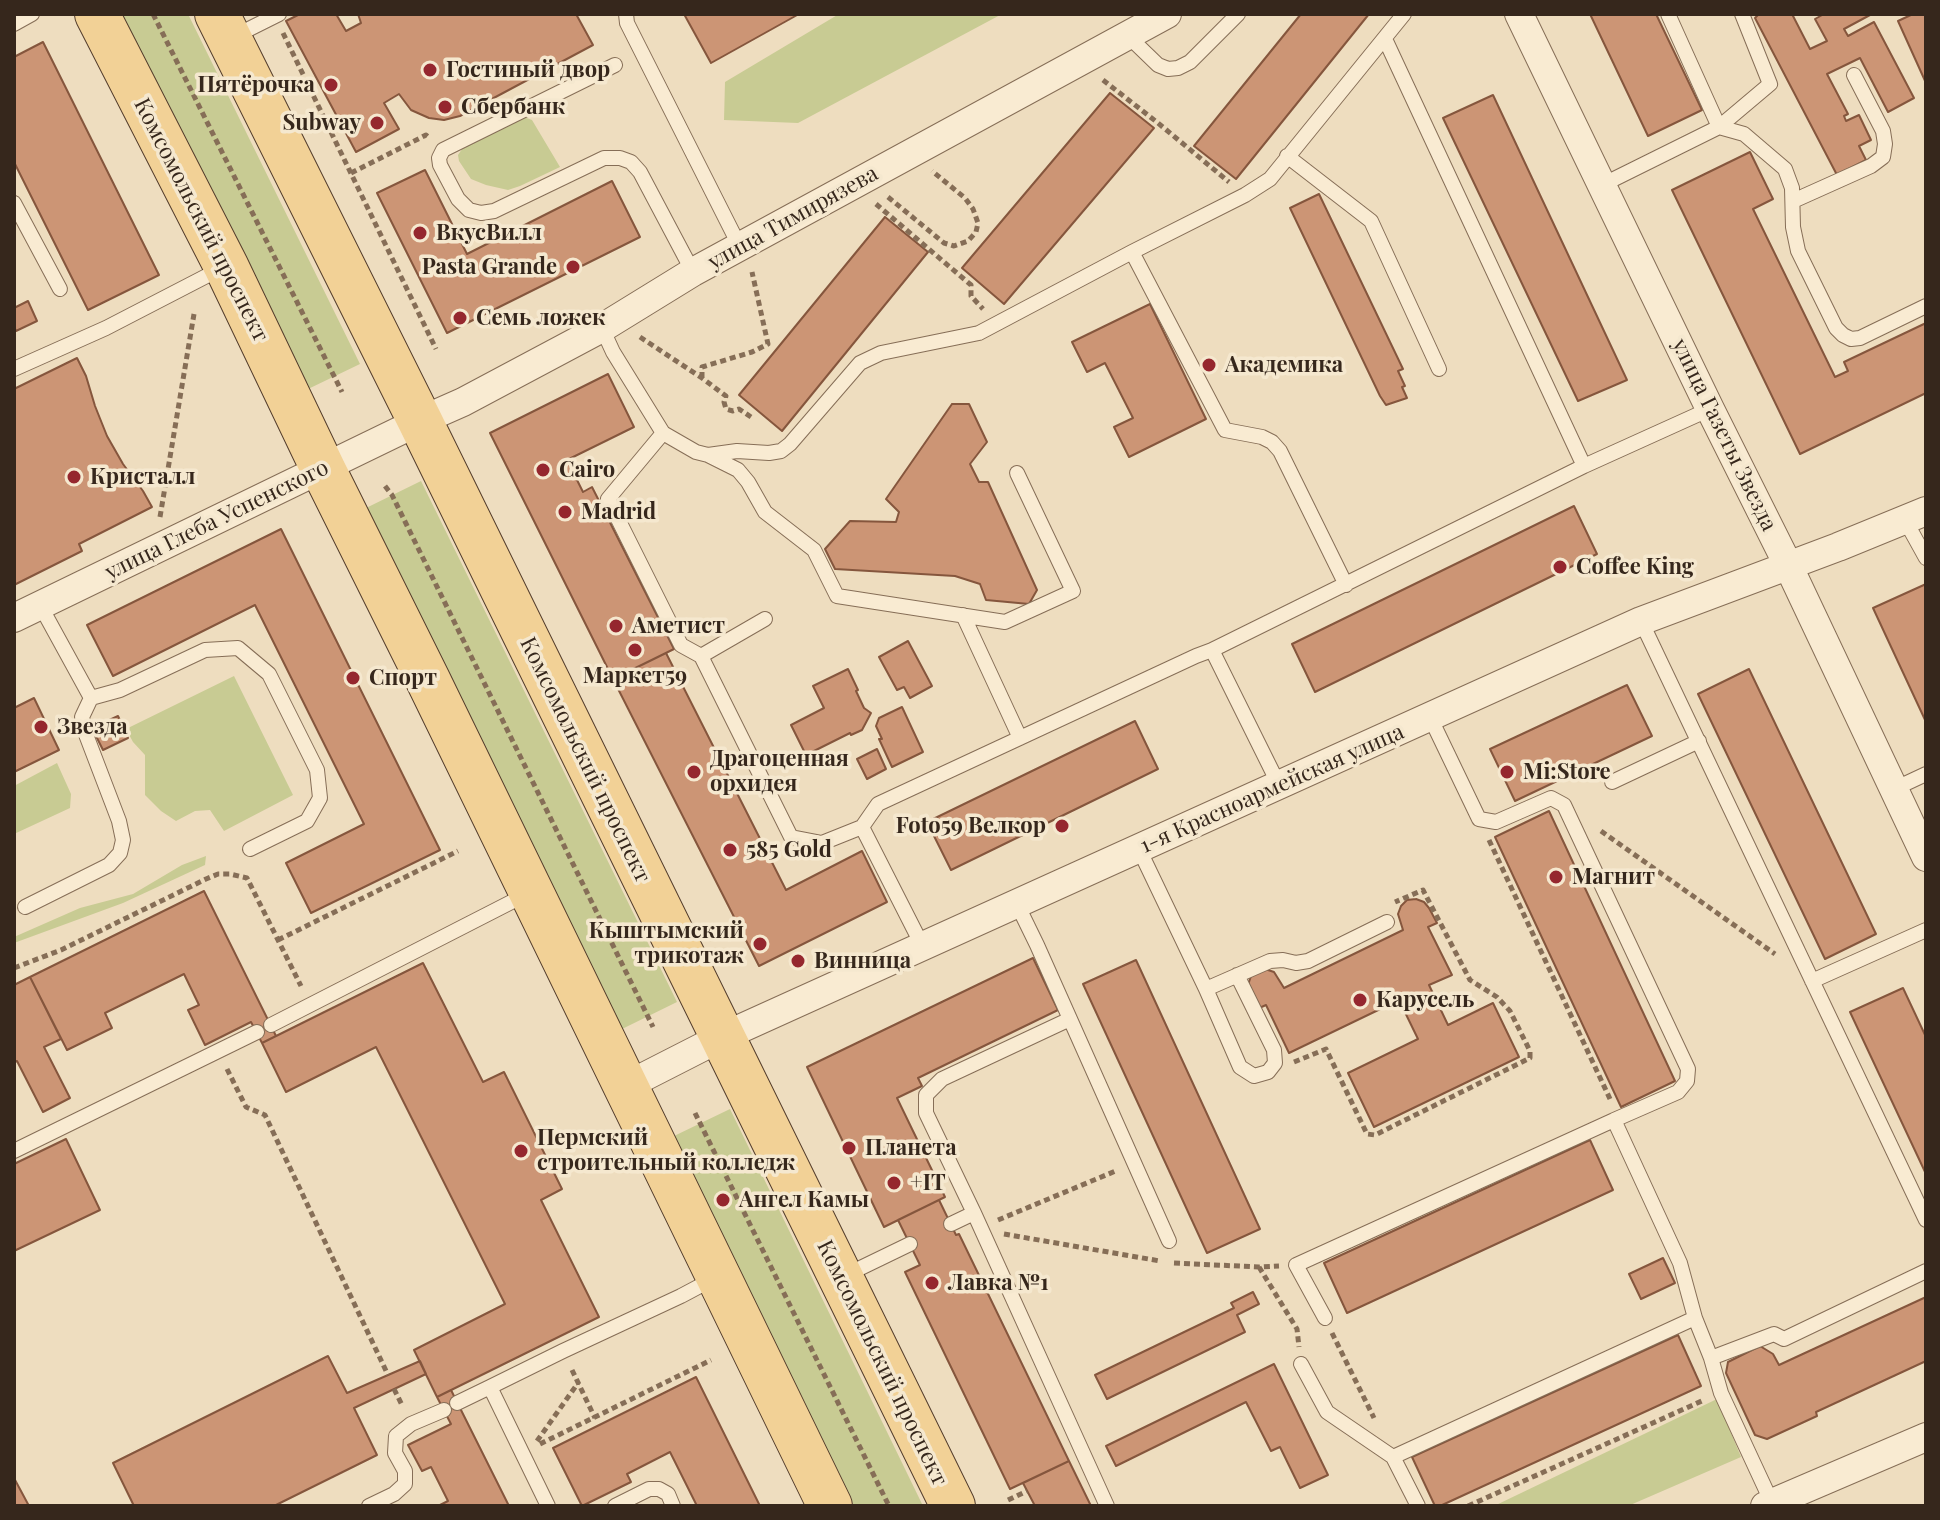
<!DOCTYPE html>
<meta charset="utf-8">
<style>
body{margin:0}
#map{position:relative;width:1940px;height:1520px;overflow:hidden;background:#eeddbf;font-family:"Playfair Display",serif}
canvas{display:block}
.frame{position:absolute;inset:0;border:16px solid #36271c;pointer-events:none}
</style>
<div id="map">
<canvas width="1940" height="1520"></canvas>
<div class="frame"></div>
</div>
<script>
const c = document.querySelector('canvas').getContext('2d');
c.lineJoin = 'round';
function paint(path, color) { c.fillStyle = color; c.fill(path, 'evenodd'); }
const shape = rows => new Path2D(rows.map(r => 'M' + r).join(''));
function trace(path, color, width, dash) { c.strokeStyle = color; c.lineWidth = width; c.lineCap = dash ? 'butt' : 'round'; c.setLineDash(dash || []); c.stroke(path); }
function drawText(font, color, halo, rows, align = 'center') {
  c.font = font + ' "Playfair Display",serif'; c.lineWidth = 7; c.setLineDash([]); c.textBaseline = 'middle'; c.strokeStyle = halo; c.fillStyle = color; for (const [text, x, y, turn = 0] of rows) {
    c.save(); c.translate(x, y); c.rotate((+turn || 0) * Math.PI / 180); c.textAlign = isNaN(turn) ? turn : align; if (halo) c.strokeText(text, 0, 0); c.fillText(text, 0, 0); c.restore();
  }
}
paint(shape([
 [120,14,188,14,360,364,306,390],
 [839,14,1002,14,798,123,724,120,725,82],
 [524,117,532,120,560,167,520,186,508,190,486,185,471,179,459,161,458,155,462,149],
 [421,481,677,1002,620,1030,364,509],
 [234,676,293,795,224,831,210,810,195,811,176,821,161,811,145,795,145,755,133,742,126,729],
 [57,763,71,794,70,808,14,834,14,786],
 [206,856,205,865,123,903,14,943,14,937,80,908,133,894,182,865],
 [730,1109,923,1506,854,1506,672,1137],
 [1717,1399,1741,1457,1628,1506,1494,1506]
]), '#c8cb93');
const building = shape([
 [300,14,336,14,346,31,361,23,358,14,576,14,593,45,460,116,444,120,429,118,411,110,399,94,384,103,399,129,356,152,286,21,300,14],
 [684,14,799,14,711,63,684,14],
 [1301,14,1369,14,1236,179,1194,146,1301,14],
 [1590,14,1656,14,1702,110,1648,136,1590,14],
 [1759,14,1792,14,1810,49,1827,41,1815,19,1824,14,1870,14,1870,15,1844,29,1848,36,1874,22,1914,98,1888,112,1860,58,1827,74,1848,114,1844,116,1846,121,1859,115,1871,140,1859,146,1866,160,1837,175,1755,18,1759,14],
 [1913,14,1926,14,1926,83,1898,21,1913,14],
 [43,42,159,275,88,310,14,162,14,57,43,42],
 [1110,93,1154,128,1004,304,962,268,1110,93],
 [1493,95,1627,380,1578,401,1443,118,1493,95],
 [1750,152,1773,199,1753,209,1835,377,1848,371,1844,362,1926,323,1926,393,1800,454,1672,190,1750,152],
 [425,170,467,254,612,181,640,237,447,333,377,193,425,170],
 [1319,194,1403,369,1398,371,1405,386,1402,387,1407,398,1386,405,1380,396,1290,208,1319,194],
 [885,217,928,252,782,431,739,395,885,217],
 [28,301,37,321,16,331,14,326,14,308,28,301],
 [1150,304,1206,419,1129,457,1114,427,1133,418,1105,363,1087,372,1072,342,1150,304],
 [77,358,86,376,95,406,107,436,123,464,143,491,152,507,79,544,82,551,14,585,14,389,77,358],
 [608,374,634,427,567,460,583,492,592,487,674,649,613,679,490,433,608,374],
 [952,404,969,404,987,442,970,464,979,482,988,482,1037,590,1029,604,986,600,980,584,955,576,835,569,825,549,850,521,896,522,899,512,886,499,952,404],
 [1574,506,1597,554,1315,692,1292,644,1574,506],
 [281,529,440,850,311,913,286,863,364,824,255,605,113,676,87,625,281,529],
 [1926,584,1926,722,1873,608,1926,584],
 [908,641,932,686,910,698,904,687,897,690,879,657,908,641],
 [666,653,786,890,862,851,887,902,759,966,613,679,666,653],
 [848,669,858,690,856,691,864,708,871,713,862,730,851,735,850,733,806,755,791,725,824,708,813,686,848,669],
 [1749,669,1876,934,1825,959,1698,694,1749,669],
 [1627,685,1652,736,1515,801,1490,749,1627,685],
 [34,698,59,750,14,772,14,708,34,698],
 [902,707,923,752,892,767,879,739,882,739,876,726,879,718,902,707],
 [118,716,128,738,103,750,92,728,118,716],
 [1135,721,1158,769,951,870,927,822,1135,721],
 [877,749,886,769,867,779,857,759,877,749],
 [1549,811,1675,1081,1621,1107,1495,837,1549,811],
 [204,891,276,1036,262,1043,251,1022,205,1045,188,1010,199,1005,184,974,105,1013,112,1028,67,1050,30,977,204,891],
 [1416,899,1424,902,1429,908,1437,923,1428,927,1452,975,1429,985,1448,1025,1493,1003,1519,1057,1374,1127,1348,1073,1418,1039,1399,1000,1289,1053,1266,1005,1257,1009,1248,985,1251,976,1265,969,1274,972,1284,988,1403,930,1398,914,1401,906,1407,900,1416,899],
 [1033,958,1058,1010,918,1078,922,1086,897,1098,945,1197,884,1227,807,1067,1033,958],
 [1136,960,1260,1229,1207,1253,1083,984,1136,960],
 [423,963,483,1082,504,1072,562,1189,541,1200,599,1317,437,1397,414,1350,505,1304,376,1047,286,1092,262,1043,423,963],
 [30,977,61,1039,44,1047,70,1098,43,1112,17,1061,14,1062,14,985,30,977],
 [1903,988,1926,1037,1926,1174,1850,1012,1903,988],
 [66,1139,100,1210,14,1251,14,1164,66,1139],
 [1590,1140,1613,1190,1347,1313,1324,1263,1590,1140],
 [939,1200,956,1235,959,1234,1069,1461,1010,1489,905,1272,920,1265,898,1220,939,1200],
 [1663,1258,1675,1283,1641,1299,1629,1274,1663,1258],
 [1253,1292,1259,1304,1237,1315,1245,1332,1107,1399,1095,1375,1234,1308,1231,1303,1253,1292],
 [1926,1297,1926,1361,1816,1412,1817,1416,1767,1439,1755,1435,1726,1373,1728,1362,1760,1346,1773,1354,1779,1365,1926,1297],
 [1678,1335,1701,1386,1440,1506,1435,1506,1412,1457,1678,1335],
 [328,1356,347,1393,420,1361,426,1374,354,1408,377,1455,274,1506,134,1506,113,1463,328,1356],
 [1274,1364,1328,1475,1300,1488,1280,1447,1271,1451,1246,1402,1116,1466,1106,1446,1274,1364],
 [696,1377,760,1506,697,1506,670,1452,627,1474,631,1482,582,1506,553,1448,696,1377],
 [451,1390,509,1506,438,1506,448,1501,431,1467,422,1471,408,1445,451,1424,437,1397,451,1390],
 [1069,1461,1091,1506,1035,1506,1023,1483,1069,1461],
 [14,1478,29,1506,14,1506,14,1478]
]);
paint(building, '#cc9575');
trace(building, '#85563d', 2);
const service = shape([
 [626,14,627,23,740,247],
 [1668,14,1719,127,1770,84,1742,14],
 [14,24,32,14],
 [1127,35,1158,65,1168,69,1178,68,1190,62,1238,14],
 [233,37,279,14],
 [1385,39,1584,466],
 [615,65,443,150,439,158,440,165,458,199,469,210,481,213,494,211,604,158,620,158,631,162,640,172,693,272],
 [1287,156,1371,221,1439,369],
 [1602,185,1719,127,1744,134,1785,169,1792,188,1793,227,1798,251,1836,328,1843,335,1851,339,1860,338,1926,306],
 [1793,201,1871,166,1883,157,1885,144,1883,131,1854,75],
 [14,203,60,289],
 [1132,252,1225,430,1262,437,1272,442,1280,451,1346,585],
 [602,328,613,352,663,433,696,452,708,455,737,451,769,453,781,451,790,444,860,363,881,353,979,333,1132,252,1245,195,1270,179,1404,14],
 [14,369,106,328,222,268],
 [663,433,608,499,681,645,701,656,791,837,822,843,862,827,878,804,1196,656,1212,650,1584,466,1710,409],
 [708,455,738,470,748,482,765,512,814,550,837,596,1005,622,1073,591,1017,473],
 [1905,520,1926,558],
 [40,605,91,698,120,690,205,650,238,648,269,674,317,770,320,798,307,821,250,849],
 [963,615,1020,738],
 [1641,621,1926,1220],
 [1212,650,1279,785],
 [701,656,765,619],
 [1430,717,1479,819,1496,822,1551,798,1564,805,1688,1069,1687,1081,1678,1092,1614,1120,1680,1263,1695,1318,1711,1358,1721,1393,1772,1503],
 [1612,782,1699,741],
 [1894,789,1926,774],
 [862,827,923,947],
 [1139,849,1206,989,1240,1067,1254,1076,1268,1072,1275,1063,1274,1050,1237,975],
 [1017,904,1037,945,1169,1241],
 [25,907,109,865,120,853,123,840,119,821,85,732,82,717,91,698],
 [1812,981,1926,930],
 [1206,989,1270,961,1283,960,1296,963,1308,961,1387,922],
 [1070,1019,942,1079,926,1095,926,1113,974,1213,1107,1506],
 [271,1025,527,894],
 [14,1151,257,1032],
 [951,1224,974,1213],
 [846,1275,910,1244],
 [1325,1318,1296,1265,1614,1120],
 [1711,1358,1774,1334,1784,1339,1926,1271],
 [1301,1364,1327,1412,1393,1457],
 [457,1403,490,1387],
 [369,1506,394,1494,405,1484,405,1471,395,1453,396,1436,411,1424,444,1410],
 [548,1506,490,1387,563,1351,681,1296,713,1279],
 [615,1506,649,1489,659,1489,668,1494,673,1506],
 [1418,1506,1393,1457,1695,1318]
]);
const minor = shape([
 [1519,14,1710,409,1788,565,1926,857],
 [14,618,420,421,463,402,602,328,693,272,1167,14],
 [626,1086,722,1037,1641,621,1838,547,1926,511],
 [1765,1506,1926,1437]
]);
const primary = shape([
 [97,14,226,266,323,469,428,680,830,1506],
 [217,14,420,421,953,1506]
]);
trace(service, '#866e57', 16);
trace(minor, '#866e57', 30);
trace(primary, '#543d2c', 46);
trace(shape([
 [153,14,342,392],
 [283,33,436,349],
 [1103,80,1158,123,1229,182],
 [351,173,426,135,428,137],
 [888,197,944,243,954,246,968,241,976,232,978,223,973,209,965,198,932,171],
 [876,204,971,285,971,296,983,309],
 [640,337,702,378,726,396,724,402,726,409,733,411,739,409,751,417],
 [702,378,702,367,752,352,768,344,752,272],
 [385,486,392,495,653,1027],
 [160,517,194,314],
 [1601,831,1775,954],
 [1489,840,1610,1099],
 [278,940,458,851],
 [14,968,61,950,206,879,218,874,230,874,247,878,301,986],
 [1294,1062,1326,1049,1367,1134,1375,1135,1530,1058,1530,1051,1510,1011,1497,997,1470,980,1423,890,1395,902],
 [227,1069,246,1107,265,1115,388,1375],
 [695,1113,889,1506],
 [998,1220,1118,1170],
 [1004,1234,1160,1261],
 [1174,1263,1259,1267,1279,1266],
 [1259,1267,1297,1329,1299,1347],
 [1332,1333,1374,1418],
 [572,1370,595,1418],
 [394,1389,402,1405],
 [537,1441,578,1383],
 [540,1444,711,1360],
 [1008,1500,1027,1491],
 [1468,1506,1704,1400]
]), '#866e57', 5, [6, 4]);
trace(service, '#f9ebd2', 14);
trace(minor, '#f9ebd2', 28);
trace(primary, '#f2d196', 44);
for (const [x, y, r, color] of [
 [430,70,8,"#95272e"],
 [331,85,8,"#95272e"],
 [445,107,8,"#95272e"],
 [377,123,8,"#95272e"],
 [420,233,8,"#95272e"],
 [573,267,8,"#95272e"],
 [460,318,8,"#95272e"],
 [1209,365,8,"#95272e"],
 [543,470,8,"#95272e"],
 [74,477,8,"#95272e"],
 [565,512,8,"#95272e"],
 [1560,567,8,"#95272e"],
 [616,626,8,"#95272e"],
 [635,650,8,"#95272e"],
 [353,678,8,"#95272e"],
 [41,727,8,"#95272e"],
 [694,772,8,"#95272e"],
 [1507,772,8,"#95272e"],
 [1062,826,8,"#95272e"],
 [730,850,8,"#95272e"],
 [1556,877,8,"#95272e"],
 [760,944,8,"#95272e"],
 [798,961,8,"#95272e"],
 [1360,1000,8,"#95272e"],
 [849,1148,8,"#95272e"],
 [521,1151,8,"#95272e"],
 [894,1183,8,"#95272e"],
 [723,1200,8,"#95272e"],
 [932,1283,8,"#95272e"]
]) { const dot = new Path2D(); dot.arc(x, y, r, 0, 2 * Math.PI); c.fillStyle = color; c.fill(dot); trace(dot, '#f5e8cf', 3); }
drawText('bold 22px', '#36271c', '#f5e8cf', [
 ["Гостиный двор",446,70],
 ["Пятёрочка",315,85,"right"],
 ["Сбербанк",461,107],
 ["Subway",361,123,"right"],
 ["ВкусВилл",436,233],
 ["Pasta Grande",557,267,"right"],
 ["Семь ложек",476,318],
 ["Академика",1225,365],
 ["Cairo",559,470],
 ["Кристалл",90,477],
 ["Madrid",581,512],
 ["Coffee King",1576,567],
 ["Аметист",632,626],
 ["Маркет59",635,676,"center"],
 ["Спорт",369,678],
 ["Звезда",57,727],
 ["Драгоценная",710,759],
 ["орхидея",710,784],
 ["Mi:Store",1523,772],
 ["Foto59 Велкор",1046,826,"right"],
 ["585 Gold",746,850],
 ["Магнит",1572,877],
 ["Кыштымский",744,931,"right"],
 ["трикотаж",744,956,"right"],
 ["Винница",814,961],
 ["Карусель",1376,1000],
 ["Пермский",537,1138],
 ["строительный колледж",537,1163],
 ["Планета",865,1148],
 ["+IT",910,1183],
 ["Ангел Камы",739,1200],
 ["Лавка №1",948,1283]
], 'left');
drawText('22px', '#36271c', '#f5e8cf', [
 ["улица Тимирязева",793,218,-29],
 ["Комсомольский проспект",201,220,63],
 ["улица Газеты Звезда",1724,435,64],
 ["улица Глеба Успенского",217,520,-26],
 ["Комсомольский проспект",585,760,64],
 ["1-я Красноармейская улица",1272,789,-24],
 ["Комсомольский проспект",882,1363,64]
]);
</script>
